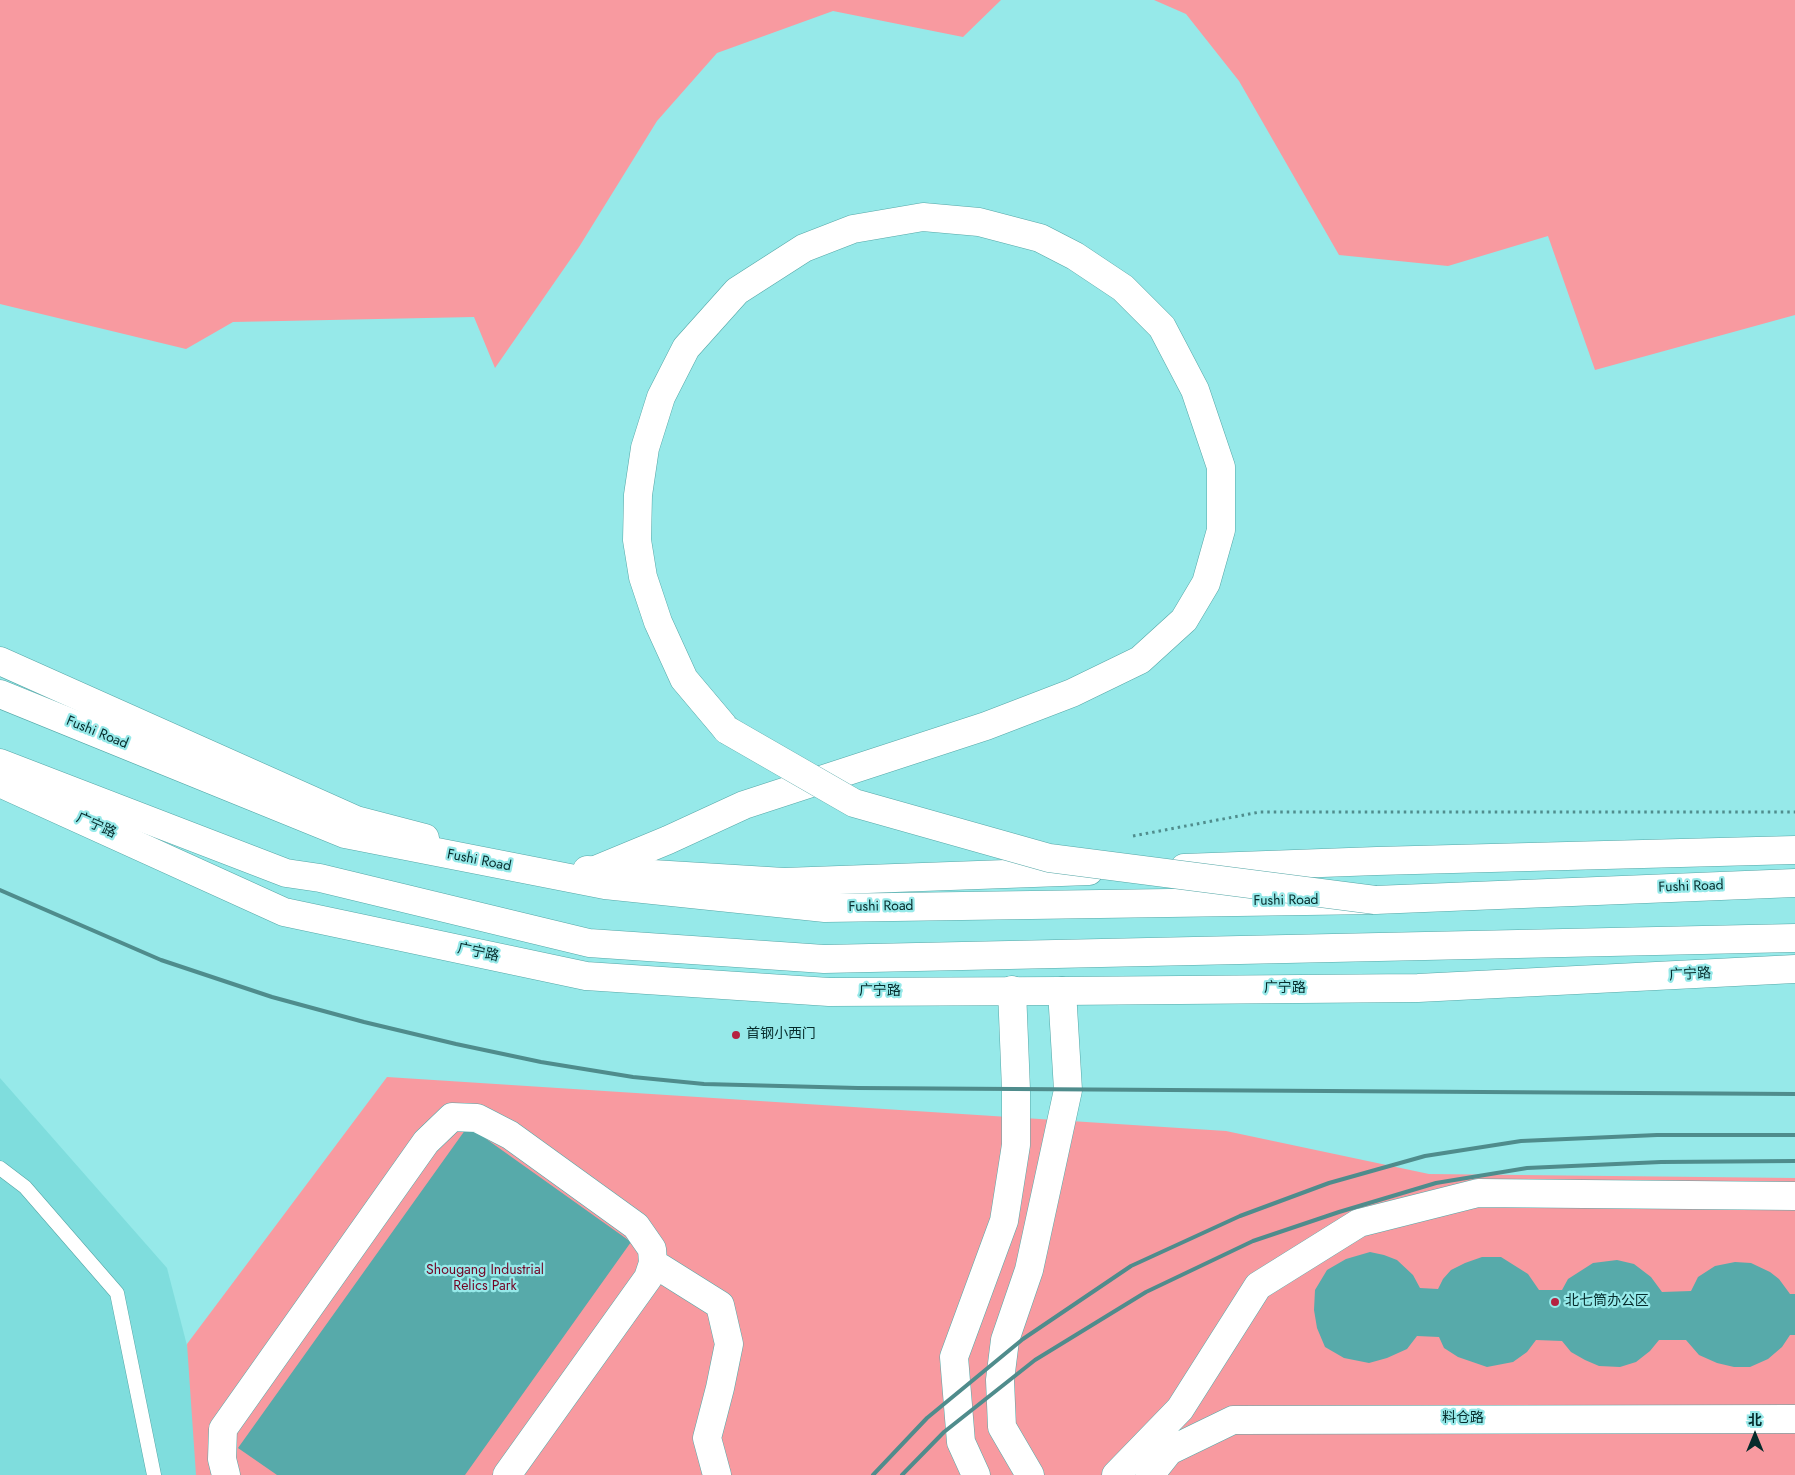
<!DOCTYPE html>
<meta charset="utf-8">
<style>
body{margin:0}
#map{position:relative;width:1795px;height:1475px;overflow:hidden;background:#96e9e9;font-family:Jost,"Noto Sans SC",sans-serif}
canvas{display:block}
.north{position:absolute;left:1730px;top:1410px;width:50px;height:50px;-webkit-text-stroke:4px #96e9e9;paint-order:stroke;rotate:0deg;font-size:14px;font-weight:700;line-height:20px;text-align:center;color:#052b2b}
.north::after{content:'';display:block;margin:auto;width:18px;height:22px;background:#052b2b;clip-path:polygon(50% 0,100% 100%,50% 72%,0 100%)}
</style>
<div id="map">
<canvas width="1795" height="1475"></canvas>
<div class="north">北</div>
</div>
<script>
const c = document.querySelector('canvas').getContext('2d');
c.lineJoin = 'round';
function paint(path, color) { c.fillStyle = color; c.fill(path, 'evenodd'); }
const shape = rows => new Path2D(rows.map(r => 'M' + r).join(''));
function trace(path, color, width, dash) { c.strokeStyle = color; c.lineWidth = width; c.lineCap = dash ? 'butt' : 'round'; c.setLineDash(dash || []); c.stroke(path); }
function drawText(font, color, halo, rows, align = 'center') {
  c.font = font + ' Jost,"Noto Sans SC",sans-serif'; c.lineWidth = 4.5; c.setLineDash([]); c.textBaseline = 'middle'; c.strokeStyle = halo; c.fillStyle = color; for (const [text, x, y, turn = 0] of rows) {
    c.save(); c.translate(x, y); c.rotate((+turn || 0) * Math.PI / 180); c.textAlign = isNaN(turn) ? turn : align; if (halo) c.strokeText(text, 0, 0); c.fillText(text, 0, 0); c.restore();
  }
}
paint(shape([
 [0,1078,167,1268,207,1423,208,1475,0,1475]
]), '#7fdddd');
paint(shape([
 [0,0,1001,0,963,37,833,11,717,53,657,121,579,247,495,368,474,317,233,322,186,349,0,304],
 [1154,0,1795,0,1795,315,1595,370,1548,236,1448,266,1339,255,1239,81,1186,14],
 [387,1077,1226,1131,1429,1174,1795,1178,1795,1475,196,1475,187,1344]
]), '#f89aa0');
paint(shape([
 [468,1126,631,1242,465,1475,277,1475,238,1448],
 [1370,1252,1384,1255,1397,1260,1413,1275,1420,1288,1438,1289,1443,1279,1451,1270,1465,1263,1482,1257,1501,1257,1528,1274,1539,1290,1562,1290,1568,1279,1593,1263,1617,1260,1634,1264,1651,1277,1662,1292,1691,1291,1698,1277,1715,1266,1735,1262,1751,1263,1770,1272,1779,1279,1790,1294,1795,1294,1795,1335,1790,1335,1782,1347,1768,1359,1750,1367,1734,1367,1717,1363,1699,1355,1686,1340,1659,1340,1650,1351,1636,1362,1620,1367,1599,1366,1585,1360,1571,1352,1562,1341,1536,1340,1527,1352,1513,1362,1487,1367,1458,1357,1444,1348,1439,1337,1417,1336,1407,1349,1387,1358,1369,1363,1344,1358,1325,1347,1317,1328,1314,1310,1315,1290,1327,1270,1346,1259]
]), '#57aaaa');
const lane = shape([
 [0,1168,25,1187,117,1293,154,1475]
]);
const street = shape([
 [653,1263,720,1305,729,1344,720,1388,707,1438,717,1475],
 [226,1475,222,1459,223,1429,426,1142,452,1117,477,1118,510,1135,636,1226,652,1249,653,1263,648,1278,507,1475],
 [976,1475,961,1442,954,1357,1004,1221,1016,1145,1016,1090,1012,990],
 [1030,1475,1002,1427,1000,1380,1005,1340,1029,1270,1068,1090,1062,991],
 [1116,1475,1180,1409,1258,1286,1359,1223,1478,1193,1795,1196],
 [1150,1475,1169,1451,1233,1420,1795,1419]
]);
const secondary = shape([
 [0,661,356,820,425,838],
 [0,783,284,912,586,976,829,992,1062,991,1418,988,1795,969],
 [1184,868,1377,861,1795,850],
 [587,870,784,882,1089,871]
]);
const highway = shape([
 [0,694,345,834,605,885,825,908,1375,900,1795,883],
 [0,763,286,873,320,878,589,943,824,959,1795,938],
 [593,871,668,840,744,805,986,726,1072,693,1140,660,1184,620,1206,583,1221,530,1221,467,1195,390,1162,327,1123,288,1075,256,1040,238,979,222,923,217,853,229,804,248,737,291,686,348,661,397,645,448,638,495,637,540,643,577,658,622,684,679,727,730]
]);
trace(lane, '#54a7a7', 15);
trace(street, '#54a7a7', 29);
trace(secondary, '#54a7a7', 29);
trace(highway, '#54a7a7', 29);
trace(shape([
 [1133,836,1260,812,1795,812]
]), '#508d8d', 3, [2.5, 4]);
trace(lane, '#fff', 14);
trace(street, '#fff', 28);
trace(secondary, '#fff', 28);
trace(highway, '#fff', 28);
trace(shape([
 [0,890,161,960,272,997,364,1022,456,1044,541,1062,633,1077,704,1084,858,1088,1795,1094],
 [873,1475,927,1418,1023,1339,1131,1266,1240,1216,1329,1183,1425,1156,1521,1141,1657,1135,1795,1135],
 [902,1475,944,1432,1035,1360,1146,1292,1253,1241,1339,1212,1436,1183,1527,1168,1661,1162,1795,1161]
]), '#4f8c8c', 4);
const highwayBridge = shape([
 [727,730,854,803,1049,858,1375,900]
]);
trace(highwayBridge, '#54a7a7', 29, []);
trace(highwayBridge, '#fff', 28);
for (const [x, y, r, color] of [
 [736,1035,5,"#b52241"],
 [1555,1302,5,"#b52241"]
]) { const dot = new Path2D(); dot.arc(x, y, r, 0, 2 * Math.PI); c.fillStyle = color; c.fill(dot); trace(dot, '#96e9e9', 2); }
drawText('14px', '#052b2b', '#96e9e9', [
 ["Fushi Road",97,733,22],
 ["广宁路",96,826,24],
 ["Fushi Road",479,861,11],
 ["Fushi Road",1691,887,-2],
 ["Fushi Road",1286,901,-1],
 ["Fushi Road",881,907,-1],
 ["广宁路",478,953,12],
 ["广宁路",1690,975,-3],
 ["广宁路",1285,989],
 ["广宁路",880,992],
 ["料仓路",1463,1419]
]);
drawText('14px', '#052b2b', '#96e9e9', [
 ["首钢小西门",746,1035],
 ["北七筒办公区",1565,1302]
], 'left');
drawText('14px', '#720222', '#96e9e9', [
 ["Shougang Industrial",485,1271],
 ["Relics Park",485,1287]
]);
</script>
